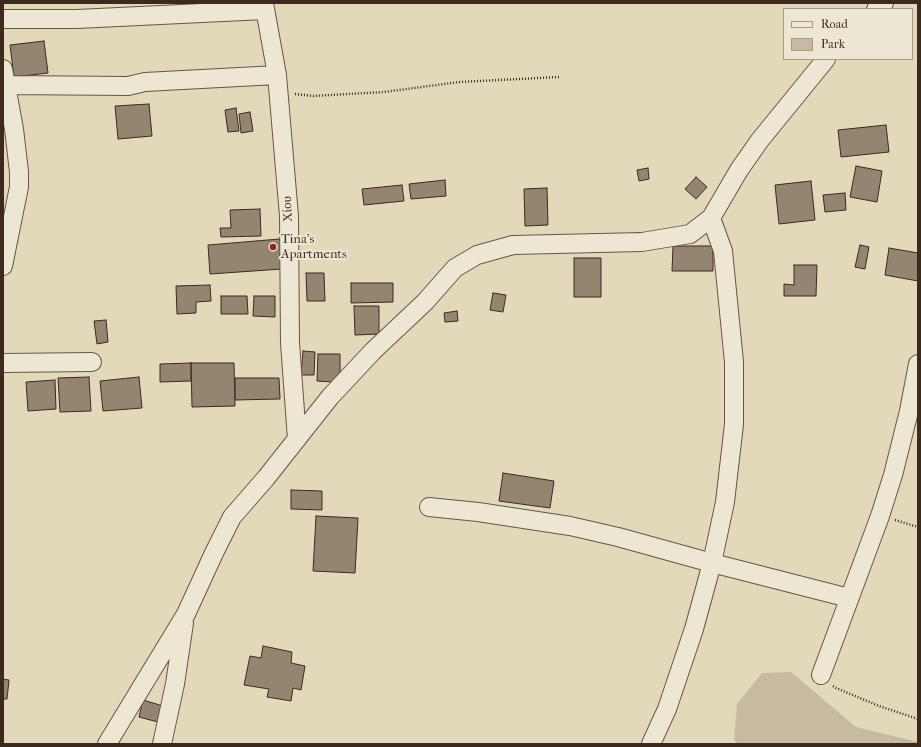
<!DOCTYPE html>
<meta charset="utf-8">
<style>
body{margin:0}
#map{position:relative;width:921px;height:747px;overflow:hidden;background:#e2d9bb;font-family:"IM FELL French Canon",serif}
canvas{display:block}
.frame{position:absolute;inset:0;border:4px solid #3e291f;pointer-events:none}
.legend{position:absolute;left:783px;top:8px;width:130px;height:52px;box-sizing:border-box;background:#ece6d3;border:1px solid #a69a8b;margin:0;padding:5px 7px;list-style:none;font-size:12px;color:#3e291f}
.legend li{display:flex;align-items:center;gap:8px;height:20px}
.legend b{width:20px;border:1px solid #a69a8b}
</style>
<div id="map">
<canvas width="921" height="747"></canvas>
<div class="frame"></div>
<ul class="legend">
<li><b style="height:5px;background:#ece6d3"></b>Road</li>
<li><b style="height:11px;background:#c6bba0"></b>Park</li>
</ul>
</div>
<script>
const c = document.querySelector('canvas').getContext('2d');
c.lineJoin = 'round';
function paint(path, color) { c.fillStyle = color; c.fill(path, 'evenodd'); }
const shape = rows => new Path2D(rows.map(r => 'M' + r).join(''));
function trace(path, color, width, dash) { c.strokeStyle = color; c.lineWidth = width; c.lineCap = dash ? 'butt' : 'round'; c.setLineDash(dash || []); c.stroke(path); }
function drawText(font, color, halo, rows, align = 'center') {
  c.font = font + ' "IM FELL French Canon",serif'; c.lineWidth = 4; c.setLineDash([]); c.textBaseline = 'middle'; c.strokeStyle = halo; c.fillStyle = color; for (const [text, x, y, turn = 0] of rows) {
    c.save(); c.translate(x, y); c.rotate((+turn || 0) * Math.PI / 180); c.textAlign = isNaN(turn) ? turn : align; if (halo) c.strokeText(text, 0, 0); c.fillText(text, 0, 0); c.restore();
  }
}
paint(shape([
 [791,672,856,727,918,742,918,744,737,744,734,739,737,704,762,673]
]), '#c6bba0');
const building = shape([
 [44,41,48,73,14,77,10,45,44,41],
 [149,104,152,136,118,139,115,106,149,104],
 [236,108,239,131,228,132,225,110,236,108],
 [250,112,253,131,241,133,239,114,250,112],
 [886,125,889,152,841,157,838,130,886,125],
 [856,166,882,171,877,202,850,197,856,166],
 [648,168,649,179,639,181,637,170,648,168],
 [696,177,707,187,696,199,685,189,696,177],
 [445,180,446,196,411,199,409,184,445,180],
 [811,181,815,220,779,224,775,185,811,181],
 [402,185,404,201,364,205,362,189,402,185],
 [547,188,548,225,525,226,524,189,547,188],
 [845,193,846,210,825,212,823,195,845,193],
 [260,209,261,236,221,237,220,228,231,228,230,210,260,209],
 [280,239,282,269,210,274,208,245,280,239],
 [860,245,869,247,865,269,855,267,860,245],
 [673,246,713,246,713,271,672,271,673,246],
 [889,248,918,253,918,281,885,275,889,248],
 [574,258,601,258,601,297,574,297,574,258],
 [794,265,817,265,816,296,784,296,784,284,794,285,794,265],
 [306,273,324,273,325,301,307,301,306,273],
 [351,283,393,283,393,302,351,303,351,283],
 [210,285,211,301,196,302,196,313,177,314,176,286,210,285],
 [493,293,506,295,503,312,490,310,493,293],
 [221,296,247,296,248,314,221,314,221,296],
 [254,296,275,296,275,317,253,316,254,296],
 [354,306,379,306,379,334,355,335,354,306],
 [457,311,458,321,445,322,444,313,457,311],
 [106,320,108,342,97,344,94,321,106,320],
 [303,351,315,352,314,375,301,375,303,351],
 [318,354,340,354,340,373,333,382,317,381,318,354],
 [191,363,234,363,235,406,192,407,191,363],
 [191,363,191,381,160,382,160,364,191,363],
 [89,377,91,411,60,412,58,378,89,377],
 [139,377,142,408,103,411,100,381,139,377],
 [235,378,279,378,280,399,235,400,235,378],
 [55,380,56,409,28,411,26,382,55,380],
 [503,473,554,481,550,508,499,501,503,473],
 [291,490,322,491,322,510,291,509,291,490],
 [316,516,358,518,355,573,313,571,316,516],
 [263,646,292,652,291,663,305,666,301,690,293,688,291,701,267,697,269,689,244,685,250,656,261,658,263,646],
 [3,679,9,680,7,699,3,699,3,679],
 [143,700,163,706,158,722,139,717,143,700]
]);
paint(building, '#938570');
trace(building, '#3e291f', 1);
const minor = shape([
 [264,3,277,75,289,216,290,343,297,439],
 [876,9,884,3],
 [3,19,77,19,265,10],
 [3,69,14,129,19,172,19,187,3,266],
 [6,85,128,86,145,82,277,75],
 [3,363,92,362],
 [429,507,478,512,570,526,618,537,712,563,849,598],
 [821,675,880,516,893,475,909,411,918,364],
 [107,744,186,614,214,553,232,517,266,478,330,397,373,351,425,302,455,268,477,255,513,245,642,242,690,234,711,218,739,170,760,140,826,59],
 [162,744,175,684,184,623],
 [651,744,667,709,694,629,712,563,725,502,734,424,734,362,723,251,711,218]
]);
trace(minor, '#675546', 20);
trace(shape([
 [295,94,313,96,384,92,459,82,559,77],
 [895,520,918,527],
 [833,686,836,688,879,706,918,719]
]), '#3e291f', 2.5, [1, 2]);
trace(minor, '#ece6d3', 18);
for (const [x, y, r, color] of [
 [273,247,4,"#8f2418"]
]) { const dot = new Path2D(); dot.arc(x, y, r, 0, 2 * Math.PI); c.fillStyle = color; c.fill(dot); trace(dot, '#ece6d3', 1.5); }
drawText('13px', '#3e291f', '#ece6d3', [
 ["Χίου",288,209,-93]
]);
drawText('13px', '#3e291f', '#ece6d3', [
 ["Tina's",281,240],
 ["Apartments",281,255]
], 'left');
</script>
